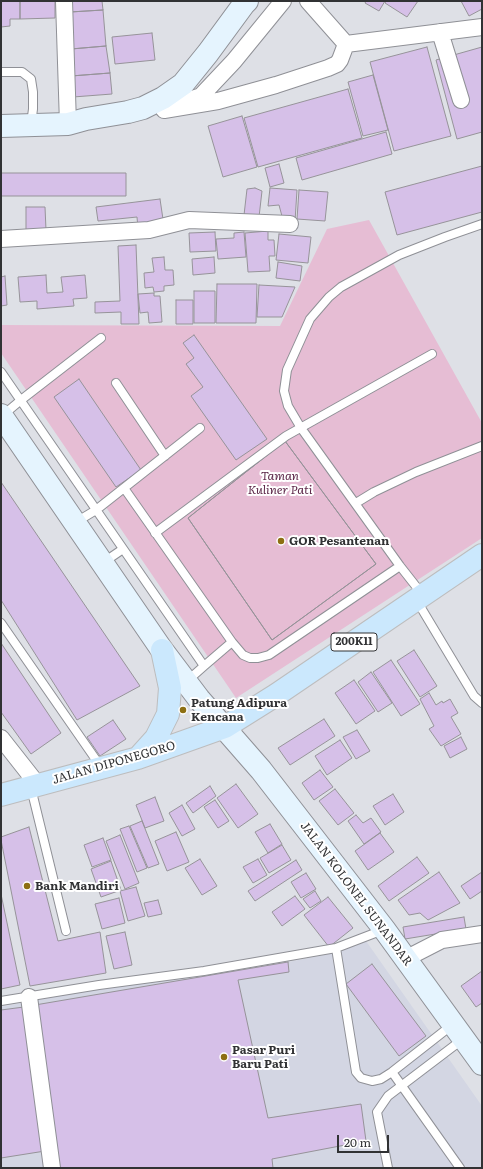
<!DOCTYPE html>
<style>
body{margin:0}
#map{position:relative;width:483px;height:1169px;overflow:hidden;background:#dee0e6;font-family:Literata,serif}
canvas{display:block}
.frame{position:absolute;inset:0;border:2px solid #313234;pointer-events:none}
.scale{position:absolute;left:337px;top:1135px;width:52px;height:18px;box-sizing:border-box;border:2px solid #313234;border-top:0;padding-left:5px;font-size:12px;line-height:14px;white-space:nowrap;color:#313234;-webkit-text-stroke:3px #fff;paint-order:stroke}
</style>
<div id="map">
<canvas width="483" height="1169"></canvas>
<div class="frame"></div>
<div class="scale">20 m</div>
</div>
<script>
const c = document.querySelector('canvas').getContext('2d');
c.lineJoin = 'round';
function paint(path, color) { c.fillStyle = color; c.fill(path, 'evenodd'); }
const shape = rows => new Path2D(rows.map(r => 'M' + r).join(''));
function trace(path, color, width, dash) { c.strokeStyle = color; c.lineWidth = width; c.lineCap = dash ? 'butt' : 'round'; c.setLineDash(dash || []); c.stroke(path); }
function drawText(font, color, halo, rows, align = 'center') {
  c.font = font + ' Literata,serif'; c.lineWidth = 4; c.setLineDash([]); c.textBaseline = 'middle'; c.strokeStyle = halo; c.fillStyle = color; for (const [text, x, y, turn = 0] of rows) {
    c.save(); c.translate(x, y); c.rotate((+turn || 0) * Math.PI / 180); c.textAlign = isNaN(turn) ? turn : align; if (halo) c.strokeText(text, 0, 0); c.fillText(text, 0, 0); c.restore();
  }
}
paint(shape([
 [366,941,482,1106,482,1168,1,1168,1,1007,106,987,199,977,288,962,329,954]
]), '#d3d6e3');
paint(shape([
 [369,220,482,423,482,538,236,698,1,353,1,325,280,326,327,229]
]), '#e6bdd4');
const building = shape([
 [1,1,20,1,20,19,10,19,10,26,1,27,1,1],
 [20,1,55,1,55,18,20,19,20,1],
 [69,1,102,1,103,10,70,12,69,1],
 [366,1,385,1,379,11,365,3,366,1],
 [386,1,418,1,407,17,385,3,386,1],
 [461,1,482,1,482,9,469,16,461,1],
 [103,10,106,46,71,49,70,12,103,10],
 [152,33,155,60,115,64,112,37,152,33],
 [106,46,110,73,71,76,71,49,106,46],
 [427,47,451,136,394,151,370,62,427,47],
 [482,47,482,132,457,139,436,60,482,47],
 [110,73,112,94,73,97,71,76,110,73],
 [373,75,388,130,363,136,348,82,373,75],
 [348,89,362,138,258,167,244,118,348,89],
 [242,116,257,167,223,177,208,126,242,116],
 [386,132,392,154,302,180,296,158,386,132],
 [279,164,284,183,270,187,265,168,279,164],
 [482,166,482,212,397,235,385,192,482,166],
 [1,173,126,173,126,196,1,196,1,173],
 [255,188,262,191,259,217,244,215,247,189,255,188],
 [270,188,297,190,295,221,283,220,279,205,268,206,270,188],
 [299,190,328,192,325,221,297,219,299,190],
 [160,199,164,226,138,229,137,217,98,221,96,207,160,199],
 [26,207,45,207,46,230,26,230,26,207],
 [268,231,268,240,274,240,275,256,269,256,270,271,248,272,245,233,268,231],
 [215,232,216,251,190,252,189,233,215,232],
 [244,232,246,257,218,259,216,239,234,238,234,233,244,232],
 [279,234,311,237,308,263,276,260,279,234],
 [136,245,139,324,121,324,121,312,95,313,95,302,120,301,118,246,136,245],
 [164,257,165,270,173,270,174,285,164,286,164,291,154,292,153,287,145,288,144,273,154,272,152,258,164,257],
 [214,257,215,273,193,275,192,259,214,257],
 [278,262,302,266,300,281,276,278,278,262],
 [46,275,47,293,63,292,61,277,85,275,87,298,73,299,74,306,37,309,37,301,20,302,18,277,46,275],
 [5,276,7,305,1,306,1,277,5,276],
 [217,284,257,284,256,323,216,323,217,284],
 [259,285,295,287,282,317,257,317,259,285],
 [194,291,215,291,215,323,194,323,194,291],
 [154,293,154,296,160,296,162,322,149,323,148,312,140,313,138,294,154,293],
 [176,300,193,300,193,324,176,324,176,300],
 [194,335,267,439,236,460,191,396,203,387,186,364,194,358,183,343,194,335],
 [79,379,141,470,116,487,54,397,79,379],
 [285,441,376,564,272,640,188,518,285,441],
 [285,441,376,564,272,640,188,518,285,441],
 [1,482,140,686,77,720,1,600,1,482],
 [1,643,61,733,31,754,1,712,1,643],
 [414,650,437,686,420,697,397,661,414,650],
 [391,660,420,704,401,716,373,672,391,660],
 [371,672,392,703,378,712,358,682,371,672],
 [354,680,375,711,356,724,335,693,354,680],
 [429,693,436,705,442,701,443,703,450,699,458,713,451,717,461,734,441,746,429,729,434,726,420,699,429,693],
 [324,719,335,736,290,765,278,748,324,719],
 [113,720,126,739,100,756,87,737,113,720],
 [357,730,370,751,356,759,343,737,357,730],
 [461,737,467,749,450,758,444,746,461,737],
 [340,740,352,758,327,775,315,756,340,740],
 [320,770,333,787,314,800,302,783,320,770],
 [236,784,258,814,238,828,217,798,236,784],
 [210,786,216,796,193,813,186,803,210,786],
 [335,789,354,813,338,825,319,801,335,789],
 [393,794,404,812,385,825,373,806,393,794],
 [155,797,164,821,145,828,136,805,155,797],
 [215,800,229,821,218,828,204,807,215,800],
 [182,805,195,829,182,836,169,813,182,805],
 [356,815,363,823,371,818,381,832,364,844,348,821,356,815],
 [142,821,159,864,148,868,130,826,142,821],
 [270,824,282,844,268,853,255,832,270,824],
 [129,826,147,868,137,872,120,829,129,826],
 [29,827,58,941,100,932,106,973,30,986,1,840,1,837,29,827],
 [176,832,189,862,167,871,155,841,176,832],
 [380,833,394,852,368,870,355,851,380,833],
 [120,835,139,883,125,889,106,841,120,835],
 [103,838,111,860,92,867,84,845,103,838],
 [282,845,291,860,269,873,260,858,282,845],
 [417,857,429,873,389,901,378,886,417,857],
 [200,859,217,886,202,895,185,868,200,859],
 [258,859,267,875,253,883,243,867,258,859],
 [296,860,302,870,255,901,248,891,296,860],
 [111,861,121,890,101,897,91,869,111,861],
 [439,872,460,903,428,920,420,913,409,915,398,900,439,872],
 [482,872,482,891,470,899,461,886,482,872],
 [306,873,316,889,301,898,291,882,306,873],
 [136,887,145,916,128,921,120,891,136,887],
 [315,891,321,901,310,908,303,899,315,891],
 [1,894,20,985,1,989,1,894],
 [295,896,305,909,282,926,272,912,295,896],
 [328,897,353,928,329,947,304,915,328,897],
 [119,898,125,923,102,929,95,904,119,898],
 [158,900,162,914,148,917,144,903,158,900],
 [464,917,466,929,405,939,403,927,464,917],
 [125,932,132,965,114,969,106,936,125,932],
 [288,962,289,972,238,980,268,1118,361,1104,366,1141,272,1159,273,1168,57,1168,35,1005,288,962],
 [372,964,426,1036,399,1056,346,984,372,964],
 [482,971,482,1003,476,1007,461,986,482,971],
 [24,1007,45,1151,1,1158,1,1010,24,1007]
]);
paint(building, '#d6c0e8');
trace(building, '#969399', 1);
const lane = shape([
 [1,72,22,72,31,79,33,92,33,109,31,124],
 [1,372,204,666,187,681],
 [116,383,165,456],
 [2,416,21,400,101,338],
 [124,488,232,642,204,666],
 [356,503,374,492,416,472,482,446],
 [76,522,96,510,200,428],
 [155,533,286,436,432,354],
 [104,562,123,549],
 [422,594,400,566,301,428,288,406,284,391,287,370,310,319,329,297,341,287,399,255,445,237,482,224],
 [417,601,474,696,482,703],
 [1,623,101,767],
 [232,642,243,655,250,658,258,658,269,655,400,566],
 [31,788,66,931],
 [336,948,356,1072,361,1078,372,1081,381,1079,392,1072,452,1025],
 [1,1001,99,985,204,971,336,948,383,930],
 [392,1072,460,1168],
 [388,1168,377,1112,388,1096,463,1039]
]);
const street = shape([
 [64,1,68,124],
 [308,1,346,44,482,27],
 [440,32,461,100],
 [186,101,201,96,234,61,283,1],
 [164,110,218,101,276,85,328,68,337,64,340,60,346,44],
 [1,239,149,230,189,220,290,224],
 [1,738,38,785],
 [405,959,442,940,482,934],
 [29,997,52,1168]
]);
const secondary = shape([
 [1,126,68,124,86,119,128,112,143,108,163,98,183,84,208,53,244,4,247,1],
 [1,415,162,650,199,699,261,770,384,929,482,1064]
]);
const primary = shape([
 [138,758,156,738,168,714,170,688,162,650],
 [1,795,138,758,225,727,276,695,482,555]
]);
trace(lane, '#8f9096', 10);
trace(street, '#8f9096', 18);
trace(secondary, '#8f9096', 24);
trace(primary, '#bdbdbe', 24);
trace(lane, '#fff', 8);
trace(street, '#fff', 16);
trace(secondary, '#e5f4fe', 22);
trace(primary, '#cbe8fd', 22);
for (const [x, y, r, color] of [
 [281,541,4,"#8d6f12"],
 [183,710,4,"#8d6f12"],
 [27,886,4,"#8d6f12"],
 [224,1057,4,"#8d6f12"]
]) { const dot = new Path2D(); dot.arc(x, y, r, 0, 2 * Math.PI); c.fillStyle = color; c.fill(dot); trace(dot, '#fff', 1.5); }
for (const [x, y, w] of [
 [354,642,46]
]) { const box = new Path2D(); box.roundRect(x - w / 2, y - 9, w, 18, 3); c.fillStyle = '#fff'; c.fill(box); trace(box, '#313234', 1); }
drawText('bold 11px', '#313234', null, [
 ["200K11",354,642]
]);
drawText('italic 12px', '#5c2748', '#fff', [
 ["Taman",280,476],
 ["Kuliner Pati",280,490]
]);
drawText('bold 12px', '#313234', '#fff', [
 ["GOR Pesantenan",289,541],
 ["Patung Adipura",191,703],
 ["Kencana",191,717],
 ["Bank Mandiri",35,886],
 ["Pasar Puri",232,1050],
 ["Baru Pati",232,1064]
], 'left');
drawText('12px', '#313234', '#fff', [
 ["JALAN DIPONEGORO",114,763,-16],
 ["JALAN KOLONEL SUNANDAR",356,894,53]
]);
</script>
